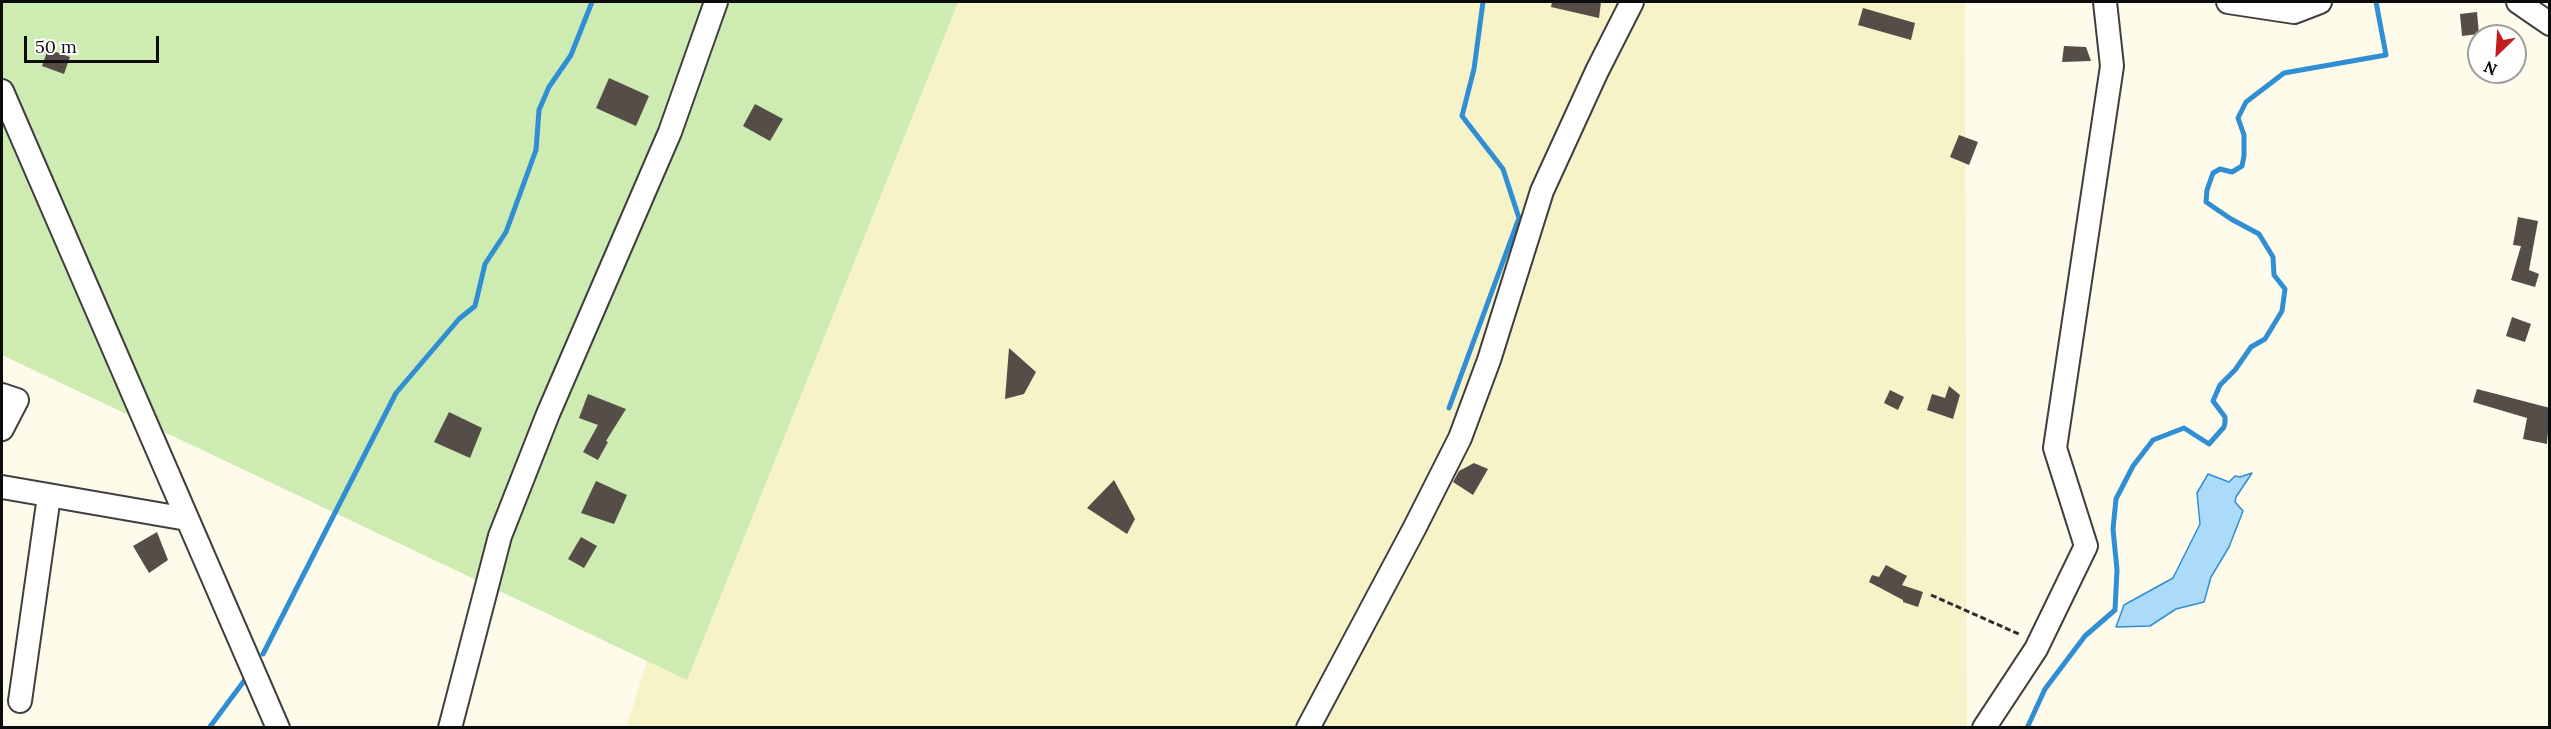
<!DOCTYPE html>
<style>
body{margin:0}
#map{position:relative;width:2551px;height:729px;overflow:hidden;background:#fffbea;font-family:Lora,serif}
canvas{display:block}
.frame{position:absolute;inset:0;border:3px solid #0c0c0c;pointer-events:none}
.north{position:absolute;left:2467px;top:24px;width:60px;height:60px;box-sizing:border-box;background:#fff;border:2px solid #9e9e9e;border-radius:50%;rotate:205deg;font-size:16px;font-weight:700;line-height:24px;text-align:center;color:#0c0c0c}
.north::after{content:'';display:block;margin:auto;width:21px;height:27px;background:#c21d21;clip-path:polygon(50% 0,100% 100%,50% 72%,0 100%)}
.scale{position:absolute;left:24px;top:36px;width:135px;height:27px;box-sizing:border-box;border:3px solid #0c0c0c;border-top:0;padding-left:8px;font-size:18px;line-height:21px;white-space:nowrap;color:#0c0c0c;-webkit-text-stroke:4px #fff;paint-order:stroke}
</style>
<div id="map">
<canvas width="2551" height="729"></canvas>
<div class="frame"></div>
<div class="north">N</div>
<div class="scale">50 m</div>
</div>
<script>
const c = document.querySelector('canvas').getContext('2d');
c.lineJoin = 'round';
function paint(path, color) { c.fillStyle = color; c.fill(path, 'evenodd'); }
const shape = rows => new Path2D(rows.map(r => 'M' + r).join(''));
function trace(path, color, width, dash) { c.strokeStyle = color; c.lineWidth = width; c.lineCap = dash ? 'butt' : 'round'; c.setLineDash(dash || []); c.stroke(path); }
paint(shape([
 [853,2,1965,2,1967,727,626,728]
]), '#f6f3c9');
paint(shape([
 [2,2,958,2,687,680,2,355]
]), '#ceebb2');
const water = shape([
 [2252,473,2236,497,2235,502,2243,511,2229,547,2211,577,2204,602,2176,609,2150,626,2116,627,2124,605,2173,578,2200,524,2197,493,2208,474,2229,482,2235,476,2240,477,2252,473]
]);
paint(water, '#acdaf9');
trace(water, '#2f8ed4', 1.5);
trace(shape([
 [1449,408,1519,218,1503,169,1462,116,1474,69,1483,2],
 [263,654,396,393,459,319,475,306,485,264,506,232,536,150,539,110,549,87,571,55,592,2],
 [209,728,247,677],
 [2027,728,2045,689,2085,636,2115,610,2117,570,2113,529,2116,499,2133,466,2153,440,2184,428,2209,444,2224,427,2225,422,2225,417,2213,401,2220,385,2235,370,2251,347,2265,339,2282,311,2285,289,2274,275,2273,257,2259,234,2231,219,2206,202,2207,190,2213,173,2220,169,2232,172,2242,166,2244,156,2244,135,2238,118,2246,102,2284,73,2386,55,2376,2]
]), '#2f8ed4', 5);
paint(shape([
 [1552,2,1601,2,1599,18,1551,7],
 [1863,8,1915,23,1911,40,1858,25],
 [2477,12,2479,34,2462,36,2460,14],
 [2064,46,2086,47,2091,61,2062,62],
 [48,49,70,57,64,74,42,66],
 [609,78,649,96,636,126,596,108],
 [755,104,783,119,770,141,743,126],
 [1959,135,1978,142,1969,165,1950,157],
 [2518,217,2538,221,2529,270,2539,274,2535,287,2511,280,2521,246,2513,245],
 [2512,317,2531,324,2525,342,2506,336],
 [1009,348,1036,372,1024,394,1005,399],
 [1949,386,1960,395,1953,419,1927,410,1932,394,1945,398],
 [2477,389,2550,408,2547,444,2523,439,2527,418,2473,402],
 [1890,390,1904,397,1898,410,1884,403],
 [588,394,626,409,606,441,608,442,598,460,583,452,598,425,579,418],
 [449,412,482,428,470,458,434,442],
 [1474,463,1488,469,1473,495,1453,482,1459,471],
 [1114,480,1135,519,1127,534,1087,508],
 [596,481,627,495,614,524,581,513],
 [157,532,168,560,149,573,133,546],
 [581,537,597,546,584,568,568,559],
 [1886,565,1907,576,1902,585,1923,592,1918,607,1903,602,1903,600,1869,582,1872,575,1879,577]
]), '#554d47');
const minor = shape([
 [2228,2,2294,12,2320,2],
 [2518,2,2550,24],
 [2,91,278,728],
 [2,395,17,400,2,429],
 [2,487,187,519],
 [20,701,49,496],
 [450,728,500,536,548,414,670,132,716,2],
 [1308,728,1414,529,1460,438,1489,360,1542,191,1597,71,1632,2],
 [1984,728,2036,649,2086,546,2055,448,2112,66,2105,2]
]);
trace(minor, '#3f3f3f', 26);
trace(shape([
 [1931,595,2021,635]
]), '#2e2e2e', 3, [6, 3]);
trace(minor, '#fff', 22);
</script>
